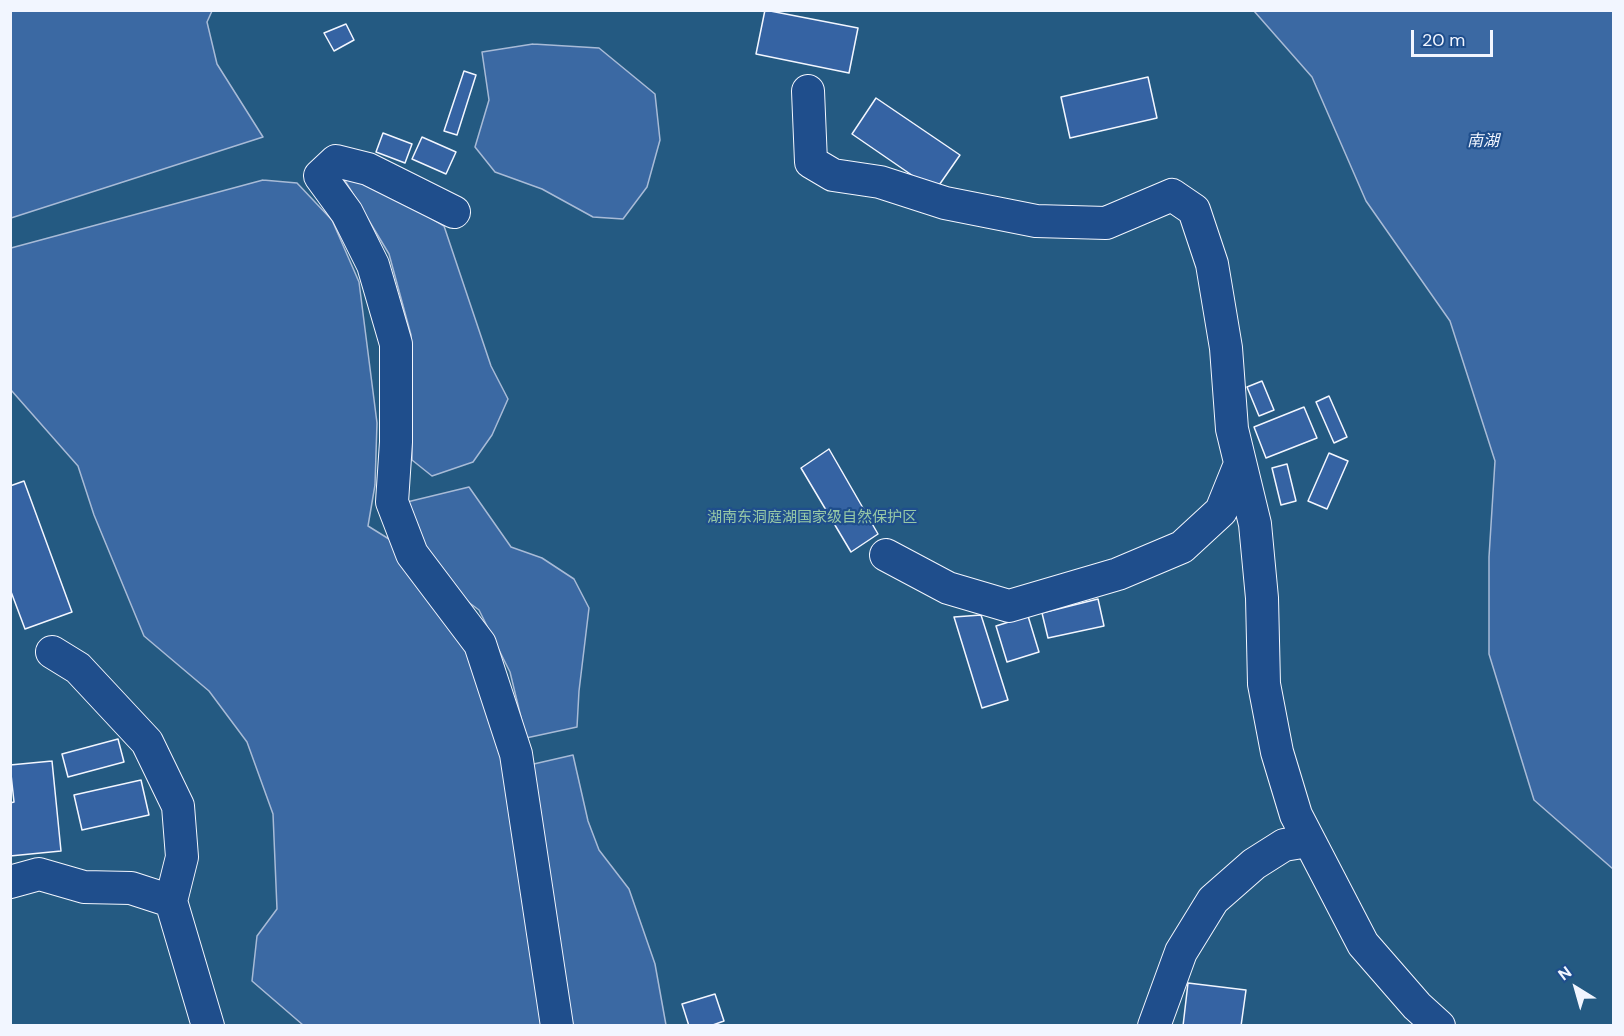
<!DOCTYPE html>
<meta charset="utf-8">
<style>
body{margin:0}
#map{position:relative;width:1624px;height:1036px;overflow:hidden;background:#1f4e8c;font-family:"DM Sans",sans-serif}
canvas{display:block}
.frame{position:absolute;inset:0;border:12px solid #f2f6ff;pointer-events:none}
.north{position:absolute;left:1546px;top:958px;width:60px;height:60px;-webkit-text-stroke:4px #1f4e8c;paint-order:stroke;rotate:323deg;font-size:16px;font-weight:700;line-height:24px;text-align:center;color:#f2f6ff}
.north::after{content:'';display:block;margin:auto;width:21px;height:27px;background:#f2f6ff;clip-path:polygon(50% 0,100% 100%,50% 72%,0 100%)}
.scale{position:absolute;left:1411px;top:30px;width:82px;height:27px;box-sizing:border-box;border:3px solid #f2f6ff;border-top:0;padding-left:8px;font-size:18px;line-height:21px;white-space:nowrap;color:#f2f6ff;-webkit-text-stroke:4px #1f4e8c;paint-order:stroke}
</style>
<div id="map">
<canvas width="1624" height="1036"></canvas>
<div class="frame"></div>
<div class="north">N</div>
<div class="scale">20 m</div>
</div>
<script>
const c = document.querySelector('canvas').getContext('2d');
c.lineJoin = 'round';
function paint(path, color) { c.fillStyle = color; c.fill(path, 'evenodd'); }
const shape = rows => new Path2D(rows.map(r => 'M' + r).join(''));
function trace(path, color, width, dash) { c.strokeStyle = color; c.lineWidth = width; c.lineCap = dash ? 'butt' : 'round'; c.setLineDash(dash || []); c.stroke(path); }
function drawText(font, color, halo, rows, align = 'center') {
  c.font = font + ' "DM Sans","Noto Sans SC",sans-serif'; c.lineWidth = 4.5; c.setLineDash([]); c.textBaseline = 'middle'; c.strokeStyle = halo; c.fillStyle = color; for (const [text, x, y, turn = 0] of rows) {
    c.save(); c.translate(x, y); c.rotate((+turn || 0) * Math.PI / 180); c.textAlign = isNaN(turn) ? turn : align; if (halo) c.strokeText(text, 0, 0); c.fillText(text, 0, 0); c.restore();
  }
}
const green = shape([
 [10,11,1613,11,1613,1025,11,1025,10,11]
]);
paint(green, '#245a82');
trace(green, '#a8bbd7', 1.5);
const water = shape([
 [10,11,212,11,207,22,217,64,263,137,11,218,10,11],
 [1254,11,1613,11,1613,869,1534,800,1489,654,1489,557,1495,461,1450,321,1366,201,1312,77,1254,11],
 [533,44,599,48,655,94,660,140,647,187,623,219,593,217,542,189,495,172,475,147,489,100,482,52,533,44],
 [341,174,382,189,444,226,491,366,508,399,492,435,473,462,432,476,412,460,411,335,389,254,341,174],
 [263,180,297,183,332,220,359,282,377,423,375,485,368,526,397,544,466,643,509,761,547,1025,303,1025,252,981,257,936,277,909,273,814,247,742,209,691,144,636,94,515,78,466,11,390,11,248,263,180],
 [469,487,511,547,542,558,574,579,589,608,579,691,577,727,526,738,510,672,479,610,437,579,403,503,469,487],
 [573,755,588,821,599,850,629,889,655,964,666,1025,564,1025,525,766,573,755]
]);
paint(water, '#3b69a3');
trace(water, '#a8bbd7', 1.5);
const building = shape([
 [765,10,858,28,849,73,756,54,765,10],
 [346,24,354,40,334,51,324,33,346,24],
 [464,71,476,75,457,135,444,131,464,71],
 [1148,77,1157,118,1070,138,1061,97,1148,77],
 [876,98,960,155,935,191,852,134,876,98],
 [383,133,412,144,405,163,376,152,383,133],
 [422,137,456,152,446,174,412,159,422,137],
 [1262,381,1274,410,1259,416,1247,387,1262,381],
 [1329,396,1347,437,1334,443,1316,402,1329,396],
 [1304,407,1317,438,1266,458,1254,427,1304,407],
 [829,449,878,534,851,552,801,468,829,449],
 [1329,453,1348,461,1327,509,1308,501,1329,453],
 [1287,464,1296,501,1281,505,1272,468,1287,464],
 [24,481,72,612,25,629,10,589,10,486,24,481],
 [1098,599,1104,626,1048,638,1042,613,1098,599],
 [981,615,1008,700,982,708,954,617,981,615],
 [1028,616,1039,652,1007,662,996,626,1028,616],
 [118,739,124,762,68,777,62,754,118,739],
 [52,761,61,851,10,856,10,803,14,802,10,765,52,761],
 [141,780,149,815,82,830,74,795,141,780],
 [1188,983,1246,990,1241,1026,1183,1026,1188,983],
 [715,994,724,1021,710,1026,689,1026,682,1004,715,994]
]);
paint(building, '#3563a3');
trace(building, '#f2f6ff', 1.5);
const minor = shape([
 [808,91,811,162,833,175,880,182,945,203,1036,221,1106,223,1172,195,1194,210,1212,264,1226,348,1232,429,1255,524,1262,598,1264,684,1277,752,1296,815,1363,944,1417,1006,1439,1026],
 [454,212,368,169,336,161,320,176,347,213,373,265,396,344,396,442,392,502,412,554,480,644,516,754,557,1026],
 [886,555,948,588,1009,606,1118,574,1182,547,1221,511,1240,464],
 [52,652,78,668,147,742,178,806,182,857,171,901],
 [10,882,39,874,84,887,131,888,171,901,208,1026],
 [1154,1026,1181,952,1213,900,1254,864,1284,845,1308,841]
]);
trace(minor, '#f2f6ff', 34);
trace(minor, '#1f4e8c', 32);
drawText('15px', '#97c8a6', '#1f4e8c', [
 ["湖南东洞庭湖国家级自然保护区",812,518]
]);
drawText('italic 16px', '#f2f6ff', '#1f4e8c', [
 ["南湖",1483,142]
]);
</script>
